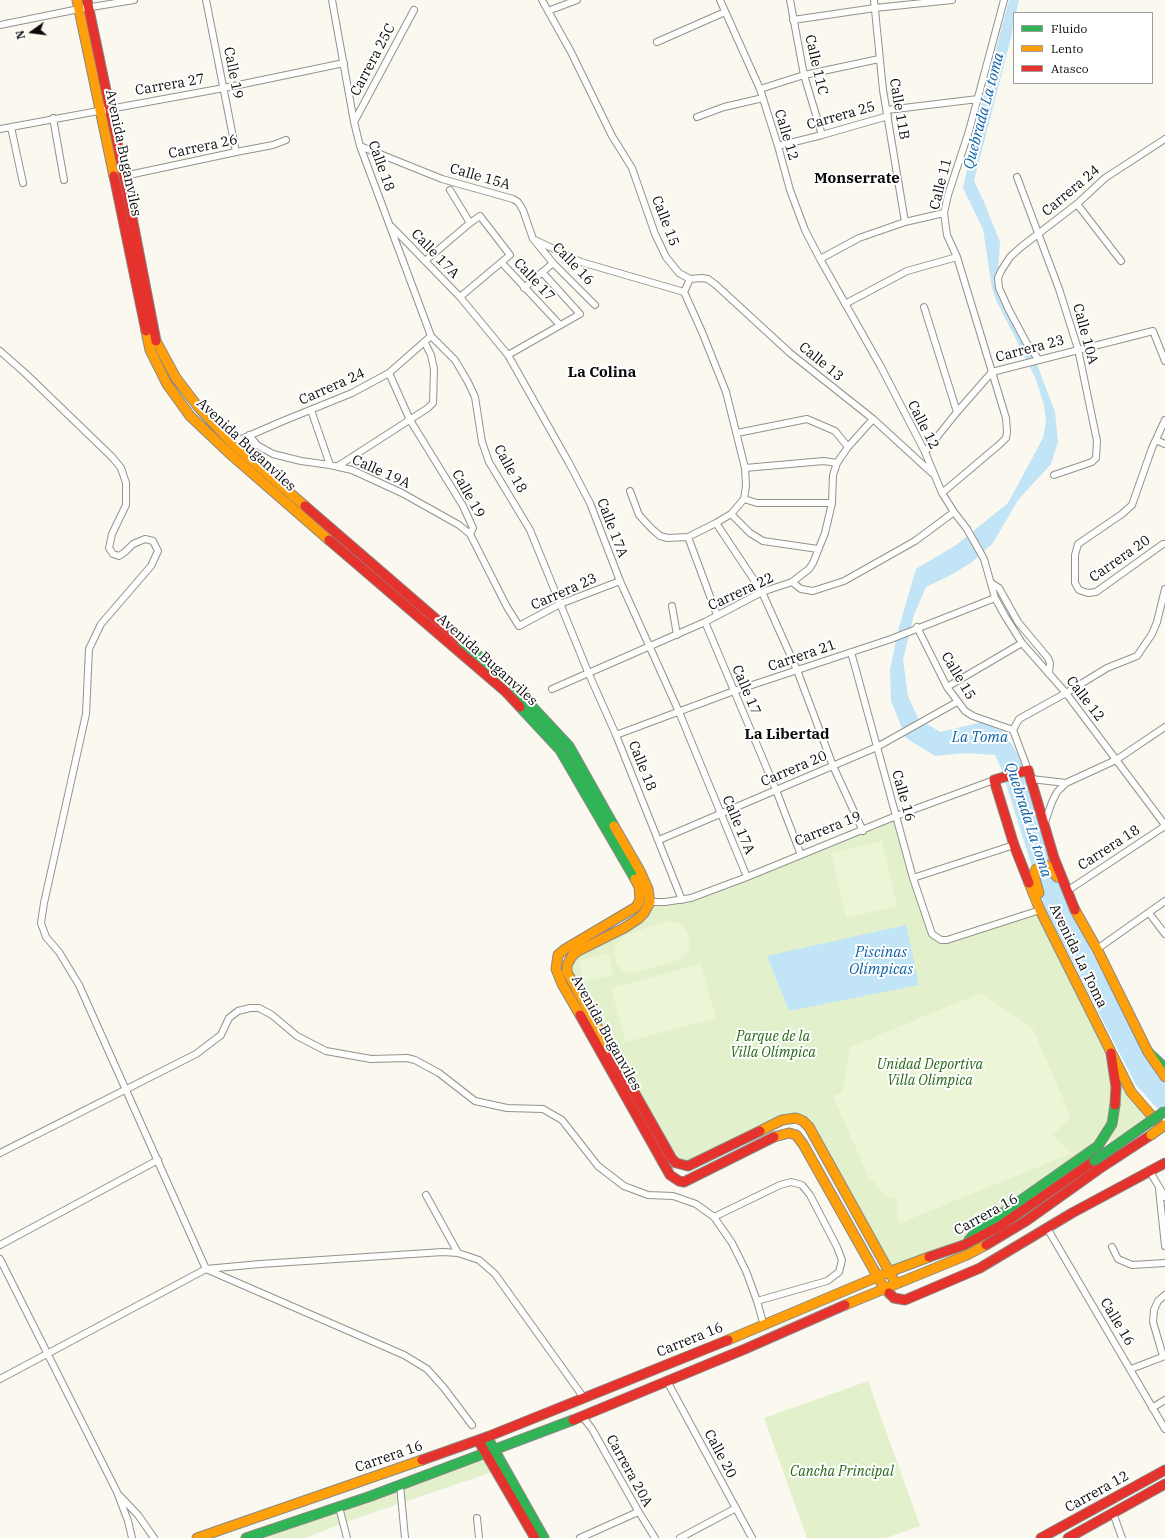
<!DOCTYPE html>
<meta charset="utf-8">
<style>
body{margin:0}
#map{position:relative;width:1165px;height:1538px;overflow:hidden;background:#faf8ef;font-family:"IBM Plex Serif",serif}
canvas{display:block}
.legend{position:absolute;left:1013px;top:12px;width:140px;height:72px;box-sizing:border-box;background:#fff;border:1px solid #9d9d9d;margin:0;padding:5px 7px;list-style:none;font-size:12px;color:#0b0b0b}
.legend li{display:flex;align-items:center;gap:8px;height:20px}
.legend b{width:20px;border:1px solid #9d9d9d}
.north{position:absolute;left:12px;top:12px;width:40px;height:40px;-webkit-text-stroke:3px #fff;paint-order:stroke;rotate:256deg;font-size:11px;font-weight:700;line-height:16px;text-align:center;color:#0b0b0b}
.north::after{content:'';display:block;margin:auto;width:14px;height:18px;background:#0b0b0b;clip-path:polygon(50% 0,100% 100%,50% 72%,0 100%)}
</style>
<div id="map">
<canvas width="1165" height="1538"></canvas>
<ul class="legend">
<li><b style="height:5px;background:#30b455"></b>Fluido</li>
<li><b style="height:5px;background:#ff9f0a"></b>Lento</li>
<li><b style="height:5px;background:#e5322d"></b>Atasco</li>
</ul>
<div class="north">N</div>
</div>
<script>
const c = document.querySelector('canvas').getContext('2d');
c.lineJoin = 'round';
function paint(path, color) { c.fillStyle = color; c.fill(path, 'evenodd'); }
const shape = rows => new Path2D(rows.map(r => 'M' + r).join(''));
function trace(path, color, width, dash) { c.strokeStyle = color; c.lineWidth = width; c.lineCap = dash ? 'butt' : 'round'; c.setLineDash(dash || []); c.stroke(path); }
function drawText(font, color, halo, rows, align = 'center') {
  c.font = font + ' "IBM Plex Serif",serif'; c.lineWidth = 4; c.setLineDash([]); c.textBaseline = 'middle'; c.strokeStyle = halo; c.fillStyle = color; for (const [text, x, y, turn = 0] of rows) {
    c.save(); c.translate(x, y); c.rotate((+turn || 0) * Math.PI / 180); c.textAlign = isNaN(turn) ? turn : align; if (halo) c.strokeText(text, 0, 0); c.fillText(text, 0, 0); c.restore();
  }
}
paint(shape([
 [896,816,929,928,941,940,1038,911,1130,1088,1151,1115,1109,1143,1105,1137,964,1245,889,1272,809,1127,796,1118,694,1163,676,1163,567,965,572,956,624,928,650,902,682,900],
 [868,1381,920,1526,886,1538,807,1538,764,1418],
 [484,1452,495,1471,343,1523,306,1538,247,1538]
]), '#e2f1cc');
paint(shape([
 [882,841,897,906,846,918,831,853],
 [667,921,680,924,685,929,688,934,690,945,688,950,683,957,679,960,635,973,626,972,621,969,617,965,614,954,615,946,618,941,626,935],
 [608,953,613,975,585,982,579,961],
 [701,964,716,1018,626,1042,611,988],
 [981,993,1032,1027,1071,1117,1053,1135,1072,1153,898,1224,897,1198,887,1198,872,1180,870,1181,833,1096,842,1093,850,1047]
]), '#edf5d7');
paint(shape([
 [1009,0,1019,0,1016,13,1014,13,1012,34,974,181,984,202,1000,242,997,286,1008,316,1038,367,1055,412,1058,442,1051,464,1018,500,993,543,972,562,951,575,926,587,914,615,903,660,908,696,918,718,940,732,982,722,1004,732,1016,751,1031,786,1063,890,1091,951,1151,1066,1161,1081,1165,1084,1165,1117,1136,1085,1045,908,1001,768,995,755,966,753,935,756,906,738,891,701,890,669,899,627,916,569,956,545,1008,503,1043,438,1046,422,1044,405,1035,377,996,300,992,288,983,229,963,188,980,109],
 [906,925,919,985,789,1011,767,956]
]), '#c1e4f7');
const street = shape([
 [206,0,236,152],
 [332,0,354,122,360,146,431,336,455,360,468,382,475,397,482,442,489,462,530,530,588,672,616,735,682,900],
 [542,0,571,52,612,136,632,168,655,234,666,257,679,273,690,279],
 [720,0,760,89,778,146,790,190,805,230,820,259,881,367,925,452,942,493,954,512,967,529,984,559,995,598,1005,616,1022,643,1066,693,1165,825],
 [790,0,804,75,822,135],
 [874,0,883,90,905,222],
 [548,11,577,0],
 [793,20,875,8,952,0],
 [0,25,79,9,134,0],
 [657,42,725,12],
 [760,89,804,75,879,59],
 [887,110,978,99],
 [697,117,724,107,763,98],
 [53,118,64,180],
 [354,122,414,10],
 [11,127,23,183],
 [0,129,224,88,344,63],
 [360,146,442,179,513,199,518,202,523,210,533,239,581,262,684,292],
 [778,146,822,135,888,116],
 [124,176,236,152,273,145,286,140],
 [1017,177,1059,289,1078,349,1097,441,1096,458,1092,462,1054,475],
 [450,190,470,223],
 [1077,204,1121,261],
 [392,227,460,297,508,355,569,463,590,503,620,581,679,712,747,877],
 [535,241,553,263,595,305],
 [820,259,859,238,905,222,944,213],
 [425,261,470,223,480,216,510,255,460,297],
 [502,263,560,325],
 [690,279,702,278,708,279,716,285,790,353,873,419,932,473],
 [690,279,684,292,702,332,726,392,745,468,746,486,744,499],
 [524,288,553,263],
 [845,304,907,271,957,257],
 [924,307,957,412],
 [0,351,25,373,112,457,121,468,126,483,126,505,112,534,109,548,113,554,119,556,125,552,133,544,145,539,153,541,158,551,151,566,101,624,89,649,86,714,44,903,41,923,46,937,59,952,79,985,206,1269,404,1355,427,1369,444,1388,472,1425],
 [508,355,580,314,542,272],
 [1038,359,1026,342,1009,310,999,288,998,278,1001,271,1010,257,1021,247,1077,204,1105,178,1165,139],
 [389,373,410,420,463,506,473,528,470,534,507,607,519,626,560,604,620,581],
 [311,410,330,465],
 [1165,420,1152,448,1132,505,1122,514,1078,544,1075,555,1075,583,1079,590,1088,593,1096,592,1163,544,1165,544],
 [737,433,807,419,835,431,848,447],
 [249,435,257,445,273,454,301,461,330,465,352,470,402,493,459,525,470,534],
 [1156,440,1165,444],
 [232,443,283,421,352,393,389,373,431,336],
 [925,452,957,412,992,372,1153,331,1165,361],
 [338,466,428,408,433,403,434,369,431,355,425,343],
 [745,468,824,461,837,463],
 [630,491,639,515,651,528,660,536,668,538,688,537,716,523,731,514,744,499],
 [942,493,1000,444,1006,438,1007,432,1006,418,957,257,947,235,944,213,948,195,969,131,1004,0],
 [744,499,757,503,832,503],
 [731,514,750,533,763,541,818,549],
 [716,523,762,592,797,670,833,766,863,831],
 [688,537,717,615],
 [792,582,801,589,813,591,844,581,915,541,954,512],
 [991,583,999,588,1018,622,1048,658,1050,663,1049,674],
 [672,606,677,635],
 [705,622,776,790,801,855],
 [917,627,947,687,965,711,973,716,1013,730],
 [851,652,913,878,932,934,941,940,947,940,1040,910],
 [947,687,1022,643],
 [552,689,705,622,762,592,792,582,809,569,813,563,825,533,832,503,833,475,837,463,848,447,873,419],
 [1013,730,1019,719,1066,693,1107,668,1137,656,1152,634,1157,622,1165,589],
 [1013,730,1028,770],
 [616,735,734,691,891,639,995,598],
 [1031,779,1066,783,1116,760,1165,727],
 [1044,825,1052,802,1057,792,1066,783],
 [659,840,877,747,957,702],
 [913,878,1014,845],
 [1067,891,1165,826],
 [648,902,665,902,691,898,747,877,896,816,994,780],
 [1149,913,1165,934],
 [1097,949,1165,901],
 [0,1153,196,1054,221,1035,229,1018,238,1011,250,1008,259,1008,272,1015,297,1036,326,1051,371,1059,407,1058,415,1060,439,1073,475,1101,507,1108,543,1109,562,1120,598,1166,624,1186,648,1195,673,1196,696,1204,714,1217,732,1243,746,1271,757,1301,764,1326],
 [1149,1170,1165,1197],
 [1159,1189,1165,1246],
 [426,1195,458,1253],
 [714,1217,780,1185,791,1182,802,1185,810,1195,837,1247,842,1260,839,1272,827,1281,757,1301],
 [1047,1228,1165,1429],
 [0,1245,158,1160],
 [1112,1247,1118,1259,1132,1265,1165,1263],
 [0,1259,117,1492,128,1521,132,1538],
 [1163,1356,1153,1322,1154,1310,1158,1301,1165,1295],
 [1131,1369,1165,1356],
 [0,1379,206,1269,260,1264,443,1252,458,1253,479,1260,495,1274,584,1398],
 [667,1381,752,1538],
 [1152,1408,1165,1400],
 [582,1416,592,1429,637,1509,655,1538],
 [400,1485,405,1538],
 [119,1495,138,1515,154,1538],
 [339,1507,347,1538],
 [1113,1513,1122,1538],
 [477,1518,479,1538],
 [580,1538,638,1512],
 [680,1538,736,1508]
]);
const fast = shape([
 [459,639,512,685,569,746,614,826],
 [520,707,560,750,635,879],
 [1148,1052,1165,1068],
 [969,1240,977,1231,1098,1146,1112,1124,1115,1105],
 [487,1437,544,1538],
 [246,1538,371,1496,573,1420]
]);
const slow = shape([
 [77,0,114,176],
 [146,331,150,350,167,384,190,416,228,452,329,540],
 [156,341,176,378,199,408,232,443,305,506],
 [1029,883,1040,910,1131,1092,1158,1123],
 [1039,893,1034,875,1036,869,1046,865,1050,867,1057,877],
 [1075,910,1097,949,1148,1052,1165,1077],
 [580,1015,562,984,556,969,558,955,565,949,636,907,640,900,639,887,635,879],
 [612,1053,567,972,567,965,572,956,578,951,624,928,638,919,644,913,650,902,648,889,640,871,614,826],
 [760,1131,782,1120,796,1118,803,1121,809,1127,896,1284],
 [774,1137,789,1133,796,1135,803,1144,884,1288,889,1293],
 [845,1305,967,1255,986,1245],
 [728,1340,889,1272,929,1257],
 [197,1538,422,1460]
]);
const jam = shape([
 [87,0,124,176,156,341],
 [114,176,146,331],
 [305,506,459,639],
 [329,540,505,691,520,707],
 [1029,883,1014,845,994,780,1028,770,1054,858,1075,910],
 [580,1015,670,1175,679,1181,684,1182,774,1137],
 [612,1053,672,1159,676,1163,688,1166,760,1131],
 [1111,1053,1116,1087,1115,1105],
 [986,1245,1026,1221,1099,1169,1151,1135],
 [929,1257,964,1245,1000,1226,1094,1161],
 [889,1293,894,1298,905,1300,980,1268,1072,1213,1165,1163],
 [573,1420,745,1349,845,1305],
 [478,1440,535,1538],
 [422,1460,487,1437,728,1340],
 [1041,1538,1165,1470],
 [1068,1538,1165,1484]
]);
trace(street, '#93928e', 8);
trace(fast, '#898884', 11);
trace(slow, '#898884', 11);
trace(jam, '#898884', 11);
trace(street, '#fefefd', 6);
trace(fast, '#30b455', 9);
trace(slow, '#ff9f0a', 9);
trace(jam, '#e5322d', 9);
const fastBridge = shape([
 [1094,1161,1165,1111]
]);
const slowBridge = shape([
 [1151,1135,1165,1125]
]);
trace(fastBridge, '#807f7b', 11, []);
trace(slowBridge, '#807f7b', 11, []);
trace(fastBridge, '#30b455', 9);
trace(slowBridge, '#ff9f0a', 9);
drawText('14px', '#0b0b0b', '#fff', [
 ["Carrera 25C",373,60,-62],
 ["Calle 11C",816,65,77],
 ["Calle 19",233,73,79],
 ["Carrera 27",170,85,-10],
 ["Calle 11B",899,109,80],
 ["Carrera 25",841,116,-16],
 ["Calle 12",786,135,73],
 ["Carrera 26",203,147,-12],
 ["Avenida Buganviles",123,153,78],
 ["Calle 18",381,166,70],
 ["Calle 15A",480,177,16],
 ["Calle 11",941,184,-76],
 ["Carrera 24",1071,191,-40],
 ["Calle 15",665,221,69],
 ["Calle 17A",435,254,46],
 ["Calle 16",573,264,46],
 ["Calle 17",534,280,47],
 ["Calle 10A",1085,334,75],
 ["Carrera 23",1030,349,-15],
 ["Calle 13",821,362,39],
 ["Carrera 24",332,387,-24],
 ["Calle 12",923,425,63],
 ["Avenida Buganviles",246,445,43],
 ["Calle 18",510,469,61],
 ["Calle 19A",381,472,24],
 ["Calle 19",468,494,61],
 ["Calle 17A",612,528,69],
 ["Carrera 20",1120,559,-35],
 ["Carrera 23",564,592,-24],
 ["Carrera 22",741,592,-25],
 ["Carrera 21",802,656,-19],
 ["Avenida Buganviles",487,660,42],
 ["Calle 15",958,676,59],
 ["Calle 17",746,690,67],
 ["Calle 12",1085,699,52],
 ["Calle 18",642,766,68],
 ["Carrera 20",794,769,-23],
 ["Calle 16",903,796,74],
 ["Calle 17A",738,825,67],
 ["Carrera 19",828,829,-22],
 ["Carrera 18",1109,848,-33],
 ["Avenida La Toma",1078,956,64],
 ["Avenida Buganviles",606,1033,61],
 ["Carrera 16",986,1215,-29],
 ["Calle 16",1117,1322,59],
 ["Carrera 16",690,1340,-22],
 ["Calle 20",720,1454,62],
 ["Carrera 16",389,1457,-19],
 ["Carrera 20A",629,1471,61],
 ["Carrera 12",1097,1492,-29]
]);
drawText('italic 14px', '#276817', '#fff', [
 ["Parque de la",773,1037],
 ["Villa Olímpica",773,1053],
 ["Unidad Deportiva",930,1065],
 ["Villa Olimpica",930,1081],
 ["Cancha Principal",842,1472]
]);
drawText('italic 15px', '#0b61a7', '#fff', [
 ["Quebrada La toma",984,111,-75],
 ["La Toma",980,738],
 ["Quebrada La toma",1028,820,72],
 ["Piscinas",881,953],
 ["Olímpicas",881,970]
]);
drawText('bold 15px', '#0b0b0b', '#fff', [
 ["Monserrate",857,179],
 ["La Colina",602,373],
 ["La Libertad",787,735]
]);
</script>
